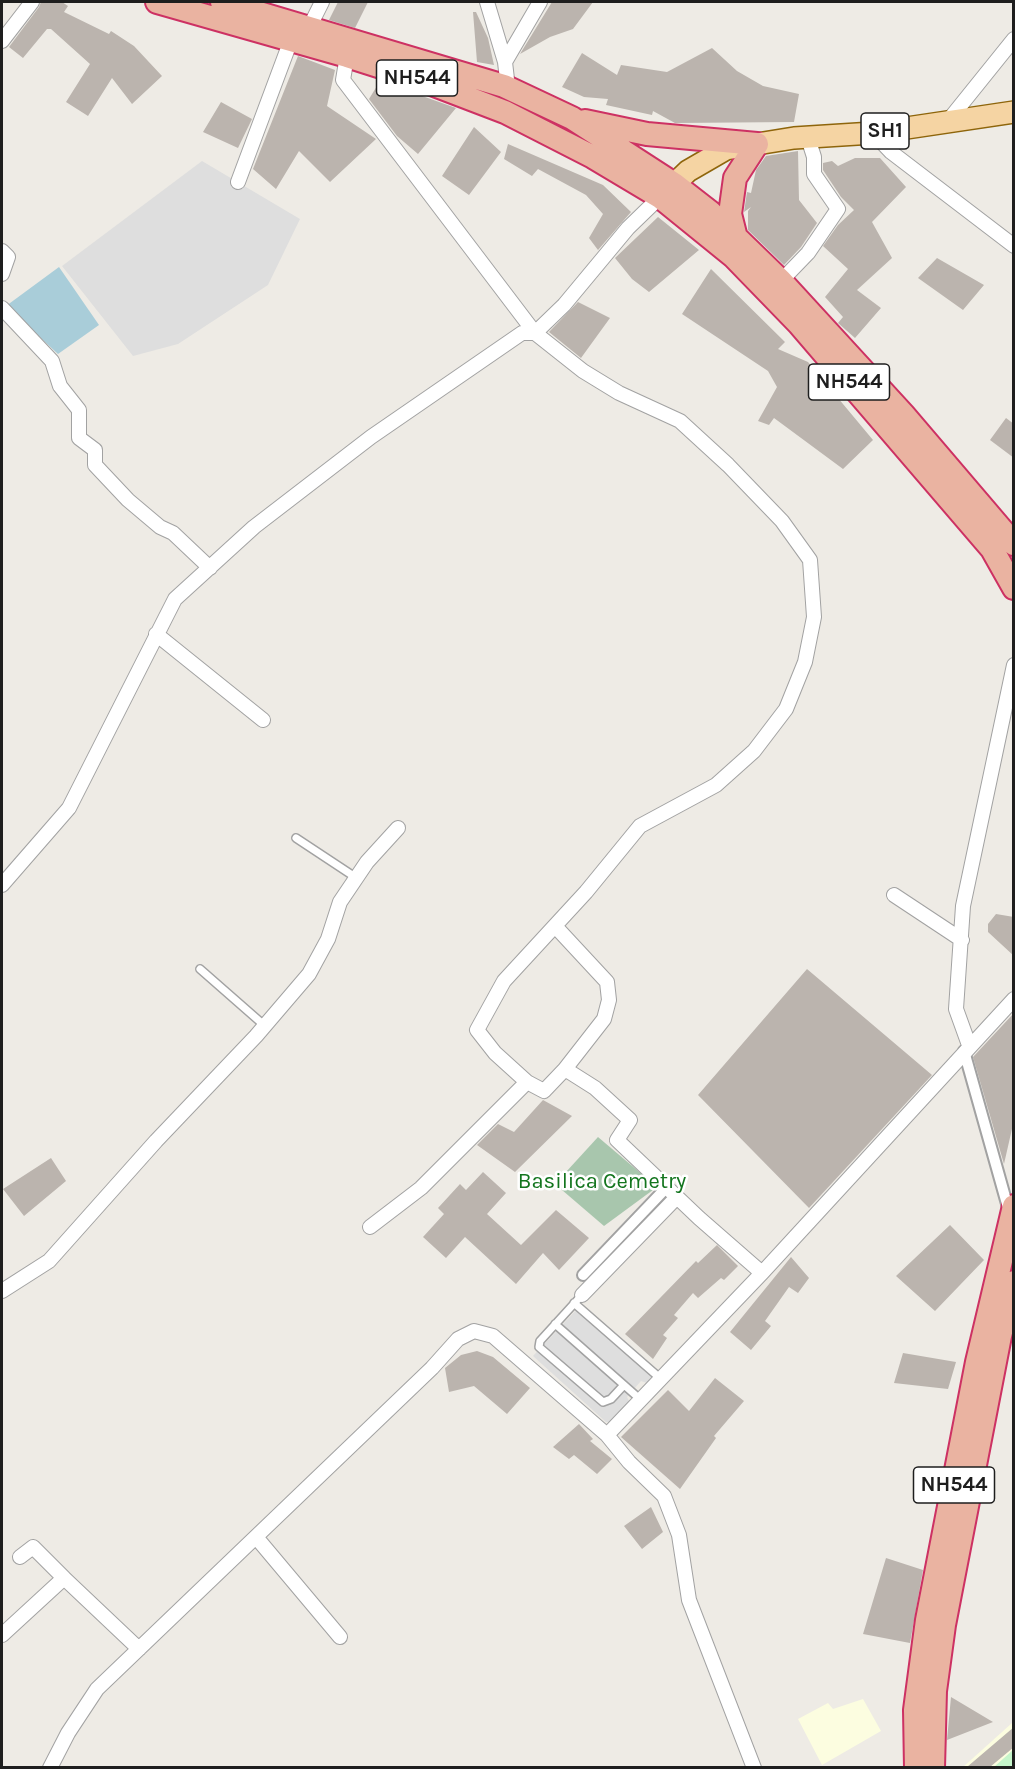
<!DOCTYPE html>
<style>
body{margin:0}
#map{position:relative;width:1015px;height:1769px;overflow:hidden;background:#eeebe5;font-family:Karla,sans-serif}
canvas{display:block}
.frame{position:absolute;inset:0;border:3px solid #1e1e1e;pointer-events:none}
</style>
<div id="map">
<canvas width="1015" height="1769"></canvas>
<div class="frame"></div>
</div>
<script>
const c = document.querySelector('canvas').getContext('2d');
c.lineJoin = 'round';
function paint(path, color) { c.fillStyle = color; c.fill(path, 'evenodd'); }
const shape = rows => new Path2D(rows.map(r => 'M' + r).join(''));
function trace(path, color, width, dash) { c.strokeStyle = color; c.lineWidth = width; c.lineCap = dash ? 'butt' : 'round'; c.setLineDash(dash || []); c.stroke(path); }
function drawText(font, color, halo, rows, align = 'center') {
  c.font = font + ' Karla,sans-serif'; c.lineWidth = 5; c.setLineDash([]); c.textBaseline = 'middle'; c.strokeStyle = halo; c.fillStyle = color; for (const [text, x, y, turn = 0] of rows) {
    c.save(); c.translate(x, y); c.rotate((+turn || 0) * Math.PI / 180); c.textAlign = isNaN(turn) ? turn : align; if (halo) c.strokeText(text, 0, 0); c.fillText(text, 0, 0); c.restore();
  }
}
paint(shape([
 [863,1699,881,1731,822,1765,798,1719,828,1703,833,1709],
 [1012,1723,1013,1767,962,1768]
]), '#fcfde0');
paint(shape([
 [598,1137,657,1187,604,1226,555,1184]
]), '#a8c6ad');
paint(shape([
 [1013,1750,1013,1767,994,1767]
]), '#c5f5ca');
paint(shape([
 [202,161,300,219,268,285,178,344,133,356,62,266],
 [580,1306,657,1373,647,1383,641,1381,627,1397,630,1403,613,1422,606,1422,533,1356]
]), '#dedede');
paint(shape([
 [59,267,99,325,58,354,6,306]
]), '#a9cdd9');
paint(shape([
 [41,2,62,2,68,6,64,12,109,34,111,31,134,46,162,76,132,104,112,78,88,116,66,102,90,64,51,29,47,29,23,58,9,47,39,7],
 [338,2,368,2,355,28,329,20],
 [552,2,593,2,573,29,550,37,520,54],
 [473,12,476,12,488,38,494,65,477,62],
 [712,48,737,71,763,86,799,94,794,122,675,123,653,111,652,115,606,105,608,99,584,97,562,87,582,53,617,75,621,65,667,72],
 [298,56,335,70,327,106,376,139,330,182,299,151,276,189,253,169],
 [380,81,456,108,418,154,397,136,369,99],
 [221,102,252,119,238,148,203,132],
 [474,127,501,152,469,195,442,176],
 [508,144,603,185,631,212,598,250,589,238,603,214,586,195,538,169,532,176,504,159],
 [798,151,799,200,817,223,801,247,784,265,748,230,748,211,751,207,744,212,747,192,751,193,756,170,766,156],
 [855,158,880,158,906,187,872,222,892,258,857,290,881,308,855,338,838,323,843,317,825,297,848,269,823,246,838,225,854,210,841,197,823,170,823,163,832,161,838,166],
 [658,217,699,250,649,292,632,279,615,258],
 [937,258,984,285,963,310,918,278],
 [711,269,785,342,778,349,808,362,873,440,843,469,774,418,769,425,758,421,777,387,768,371,682,314],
 [578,302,610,318,581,358,549,332],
 [1006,418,1014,424,1014,458,990,440],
 [996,914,1014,917,1014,956,988,932,988,924],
 [807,969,932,1075,809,1208,698,1095],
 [1014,1013,1014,1120,1004,1164,973,1057],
 [543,1100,572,1116,515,1172,477,1145,498,1124,514,1132],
 [51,1158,66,1181,24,1216,3,1189],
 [483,1172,506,1193,487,1214,521,1245,556,1210,589,1238,559,1270,543,1253,516,1284,465,1237,446,1258,423,1237,444,1214,438,1208,460,1184,466,1190],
 [950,1225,984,1260,935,1311,896,1276],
 [717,1245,738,1266,724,1280,721,1278,698,1298,693,1293,674,1315,678,1318,663,1335,667,1338,653,1359,625,1334,696,1261,698,1263],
 [791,1257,809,1278,798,1293,789,1287,765,1321,771,1326,751,1350,730,1332],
 [477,1351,493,1357,530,1388,507,1414,474,1386,449,1392,445,1368,461,1355],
 [903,1353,956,1362,948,1389,894,1383],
 [715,1378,744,1401,714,1436,716,1438,680,1489,621,1437,668,1390,689,1411],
 [579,1424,593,1439,590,1441,612,1459,597,1474,574,1455,569,1459,553,1447],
 [651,1507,663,1532,642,1549,624,1526],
 [886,1558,923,1570,910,1643,863,1634],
 [951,1697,993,1722,947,1740],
 [1014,1727,1014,1747,990,1767,967,1767]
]), '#bbb4ae');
const service = shape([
 [296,838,355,877],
 [200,969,265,1026],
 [582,1295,540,1341,539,1347,603,1402,611,1399,624,1385],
 [574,1303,661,1379],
 [555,1324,641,1400]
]);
const pedestrian = shape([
 [964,1051,1009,1211],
 [583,1275,667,1187]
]);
const minor = shape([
 [487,2,505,62,508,88],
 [309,28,322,2],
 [2,41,32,2],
 [347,56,343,80,535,333,583,371,619,393,680,421,728,465,782,521,810,560,814,617,805,662,786,709,754,751,716,785,640,826,586,892,504,981,477,1030,495,1053,527,1082,421,1188,370,1227],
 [505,62,540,2],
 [948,121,1014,39],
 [873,133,891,152,1014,246],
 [238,182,291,40],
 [2,251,8,257,2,274],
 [781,281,808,253,838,209,814,174,814,157,808,138],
 [2,308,52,361,60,386,79,410,79,438,95,450,95,465,128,500,160,527,173,533,210,568],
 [156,634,263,720],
 [2,885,69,808,175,599,254,527,371,437,522,333,535,333,564,305,628,228,660,197],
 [894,895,962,940],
 [555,926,607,982,609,1000,604,1019,565,1069],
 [969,1045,956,1009,963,906,1014,665],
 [527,1082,544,1091,565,1069,595,1088,630,1120,617,1140,699,1218,762,1273],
 [2,1291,49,1261,156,1141,256,1036,309,974,328,939,340,902,367,862,398,828],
 [582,1295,677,1197],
 [256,1537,340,1637],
 [20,1557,33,1547,64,1578],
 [2,1635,64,1578,139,1649],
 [50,1768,68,1733,97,1689,432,1368,458,1339,474,1331,493,1336,607,1435],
 [754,1768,689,1600,679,1535,664,1496,629,1462,607,1435,762,1273,1014,999]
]);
const primary = shape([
 [663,195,688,171,726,149,794,138,873,133,1014,112]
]);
const trunk = shape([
 [157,2,347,56,416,78,505,112,593,157,660,197,734,257,799,324,992,549,1014,588],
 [222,2,504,86,572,118,674,184,710,212,781,281,903,414,1014,544],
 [585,121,647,134,757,144,735,178,730,214,735,234],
 [916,1768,915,1710,927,1620,977,1362,1014,1206],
 [933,1768,935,1691,944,1625,1000,1336,1014,1282]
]);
trace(service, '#a2a2a2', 10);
trace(pedestrian, '#a2a2a2', 14);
trace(minor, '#a2a2a2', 16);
trace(primary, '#8e650b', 24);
trace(trunk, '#cd3163', 26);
trace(service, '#fff', 7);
trace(pedestrian, '#fff', 10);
trace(minor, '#fff', 14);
trace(primary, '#f5d4a3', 21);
trace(trunk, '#eab3a1', 22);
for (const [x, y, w] of [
 [417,78,81],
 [885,131,48],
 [849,382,81],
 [954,1485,81]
]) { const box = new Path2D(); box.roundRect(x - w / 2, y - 18, w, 36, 4.5); c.fillStyle = '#fff'; c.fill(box); trace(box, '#1e1e1e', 1.5); }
drawText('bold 21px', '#1e1e1e', null, [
 ["NH544",417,78],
 ["SH1",885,131],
 ["NH544",849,382],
 ["NH544",954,1485]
]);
drawText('22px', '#13751e', '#fff', [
 ["Basilica Cemetry",602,1182]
]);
</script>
